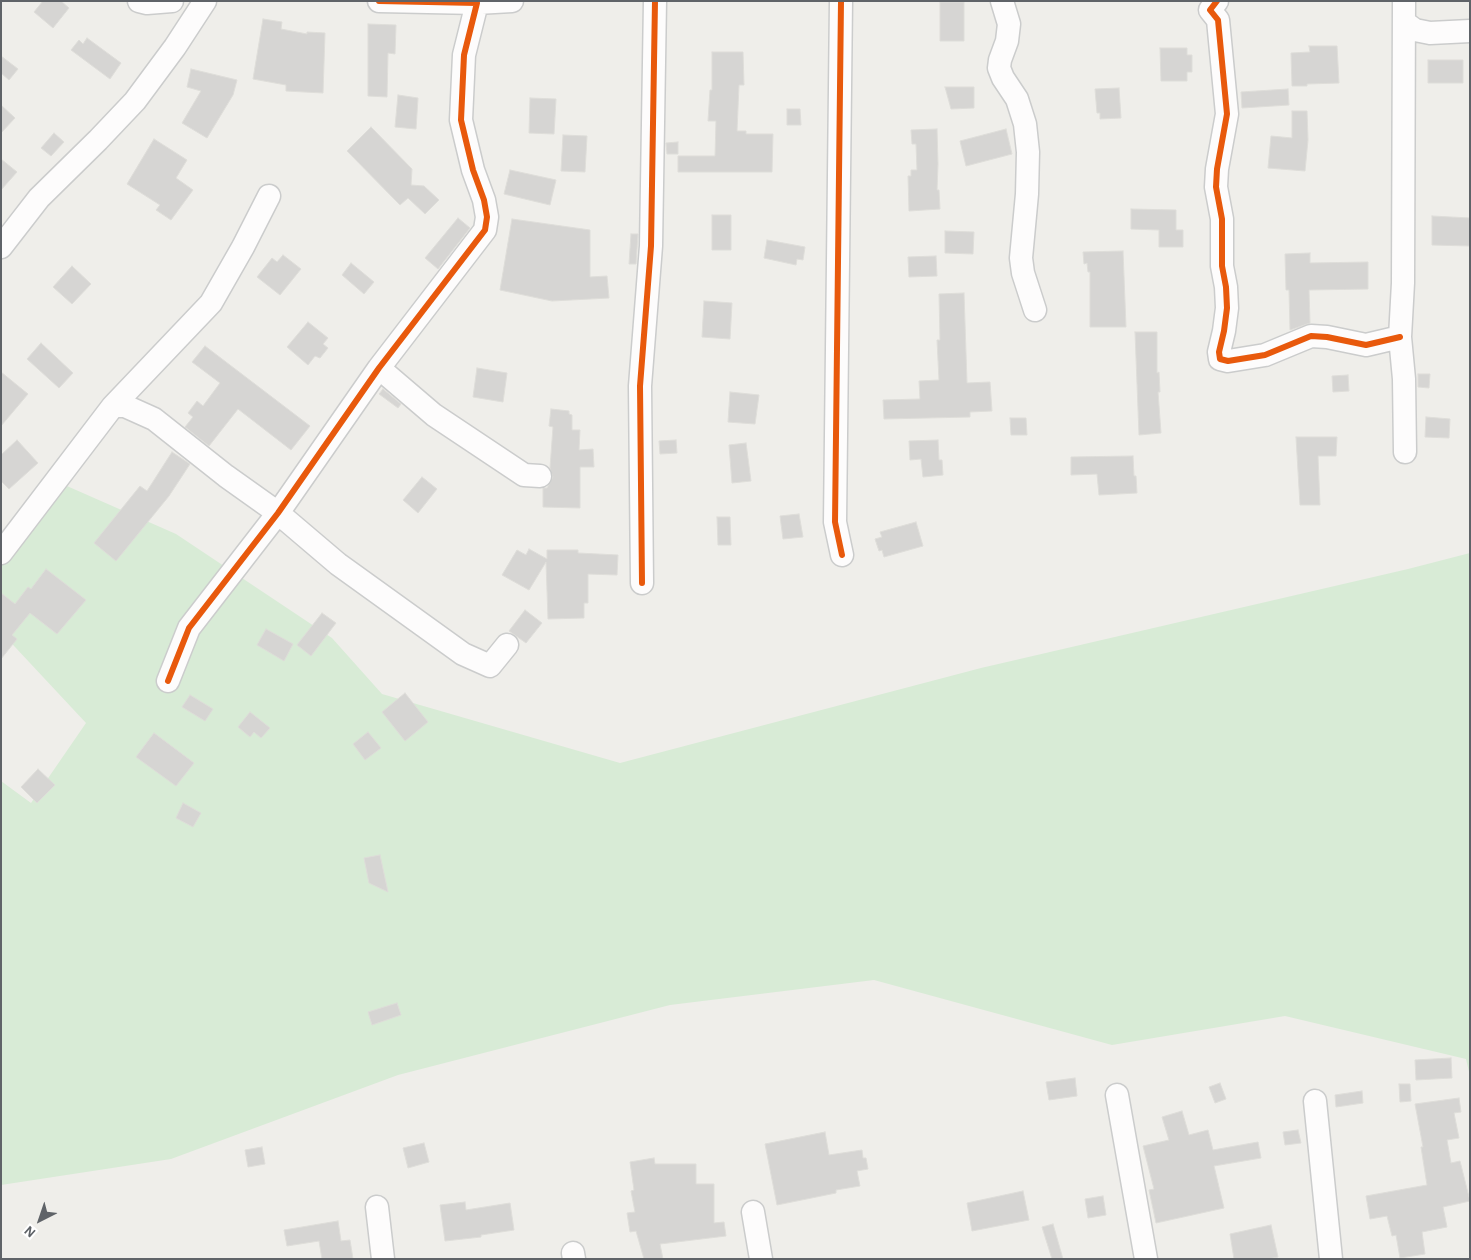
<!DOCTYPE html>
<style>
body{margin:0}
#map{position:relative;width:1471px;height:1260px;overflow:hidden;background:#efeeea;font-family:"Alegreya Sans",sans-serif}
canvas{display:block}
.frame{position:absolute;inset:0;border:2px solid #5f6368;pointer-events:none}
.north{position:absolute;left:15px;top:1195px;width:50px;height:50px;-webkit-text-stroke:4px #fff;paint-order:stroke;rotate:221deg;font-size:14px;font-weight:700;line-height:20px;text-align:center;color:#5f6368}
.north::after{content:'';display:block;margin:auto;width:18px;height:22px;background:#5f6368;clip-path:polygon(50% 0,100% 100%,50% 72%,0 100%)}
</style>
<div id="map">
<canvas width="1471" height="1260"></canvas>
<div class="frame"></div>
<div class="north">N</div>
</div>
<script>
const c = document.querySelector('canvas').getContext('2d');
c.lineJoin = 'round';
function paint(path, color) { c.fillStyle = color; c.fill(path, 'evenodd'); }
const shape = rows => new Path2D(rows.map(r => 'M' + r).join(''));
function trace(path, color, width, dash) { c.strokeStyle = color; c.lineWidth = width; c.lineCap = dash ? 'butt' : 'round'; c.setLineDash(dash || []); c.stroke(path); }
paint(shape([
 [51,479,176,534,332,638,382,694,620,763,981,668,1408,569,1470,553,1470,1076,1466,1059,1285,1016,1112,1045,874,980,670,1005,398,1075,171,1159,1,1185,1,781,31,803,86,723,1,632,1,544]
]), '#d8ebd6');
const building = shape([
 [43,1,61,1,69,8,53,28,34,12,43,1],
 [940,2,964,2,964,41,940,41,940,2],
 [263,19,282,22,281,29,307,34,307,32,325,33,323,93,286,91,286,85,253,79,263,19],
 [368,24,396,25,395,54,388,53,387,97,368,96,368,24],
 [87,38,121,63,110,79,71,50,79,40,83,44,87,38],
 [1309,46,1337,46,1339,83,1307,84,1307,86,1292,86,1291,53,1310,52,1309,46],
 [1160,48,1187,48,1187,55,1192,55,1192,72,1187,72,1187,81,1161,81,1160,48],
 [712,52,743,52,744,85,739,85,737,131,746,131,746,134,773,134,772,172,678,172,678,156,715,156,716,121,708,121,710,90,712,90,712,52],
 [1,56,18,69,9,80,1,73,1,56],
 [1428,60,1463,60,1463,83,1428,83,1428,60],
 [191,69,237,80,233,95,207,138,182,123,201,91,187,87,191,69],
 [945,87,974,87,974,108,951,109,945,87],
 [1119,88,1121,118,1100,119,1100,113,1097,113,1095,89,1119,88],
 [1288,89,1289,105,1242,108,1241,92,1288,89],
 [398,95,418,98,416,129,395,127,398,95],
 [530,98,556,99,554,134,529,133,530,98],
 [1,105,15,118,1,133,1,105],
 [787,109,800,109,801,125,787,125,787,109],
 [1292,111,1307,111,1308,140,1305,171,1268,168,1271,136,1292,138,1292,111],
 [371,127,412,169,411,185,424,186,439,200,425,214,408,198,400,205,347,151,371,127],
 [937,129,938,164,937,190,939,190,940,209,909,211,908,176,911,176,911,170,917,170,916,144,912,144,911,130,937,129],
 [1006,129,1012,154,966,166,960,141,1006,129],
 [54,133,64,142,51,156,41,148,54,133],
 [563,135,587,136,585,172,561,171,563,135],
 [154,139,187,160,176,178,193,190,171,220,156,210,160,205,127,184,154,139],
 [678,142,678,154,667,154,666,143,678,142],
 [1,159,17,172,1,190,1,159],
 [510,170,556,180,550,205,504,194,510,170],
 [1131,209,1176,210,1176,230,1183,230,1183,247,1159,247,1159,230,1131,229,1131,209],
 [712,215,731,215,731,250,712,250,712,215],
 [1432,216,1470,218,1470,246,1432,245,1432,216],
 [458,218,470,228,438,269,425,258,458,218],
 [512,219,590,230,590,277,607,276,609,298,552,301,500,290,512,219],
 [945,231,974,232,973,254,945,253,945,231],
 [631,234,638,234,636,264,629,264,631,234],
 [767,240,805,247,803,260,797,259,796,265,764,258,767,240],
 [1123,251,1126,327,1090,327,1090,272,1088,272,1087,263,1084,264,1083,252,1123,251],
 [1310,253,1310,263,1368,262,1368,289,1309,290,1310,323,1290,330,1289,290,1286,290,1285,254,1310,253],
 [283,255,301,269,280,295,257,277,272,258,277,262,283,255],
 [936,256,937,276,909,277,908,257,936,256],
 [351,263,374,282,364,294,342,275,351,263],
 [72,266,91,284,72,304,53,287,72,266],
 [964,293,967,383,990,382,992,411,970,412,970,417,884,419,883,400,920,399,919,381,939,380,937,340,940,340,939,294,964,293],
 [704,301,732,303,730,339,702,337,704,301],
 [308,322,328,338,323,344,328,348,320,358,315,356,308,365,287,347,308,322],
 [1135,332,1157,332,1157,373,1159,372,1160,392,1158,392,1161,433,1139,435,1135,332],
 [41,343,73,373,59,388,27,359,41,343],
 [205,346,310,426,291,450,238,409,209,446,185,427,193,417,188,413,197,401,203,406,220,383,192,362,205,346],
 [477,368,507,373,503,402,473,397,477,368],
 [1,372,28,394,1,426,1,372],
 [1418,374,1430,374,1429,388,1418,387,1418,374],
 [1348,375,1349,391,1333,392,1332,376,1348,375],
 [383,389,401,404,398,408,379,394,383,389],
 [730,392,759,395,755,424,728,422,730,392],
 [551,409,569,411,569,414,572,415,572,430,580,430,579,450,593,449,594,467,580,467,580,508,543,507,543,488,547,488,553,477,550,468,553,427,549,426,551,409],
 [1426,417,1450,419,1449,438,1425,437,1426,417],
 [1010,418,1026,418,1027,435,1011,435,1010,418],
 [1296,437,1337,437,1336,456,1318,456,1320,505,1300,505,1296,437],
 [17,440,38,463,9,489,1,481,1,455,17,440],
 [676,440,677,453,660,454,659,441,676,440],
 [938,440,939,460,942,460,943,475,923,477,921,459,910,460,909,441,938,440],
 [746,443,751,481,732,483,729,445,746,443],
 [172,452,190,464,169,496,116,561,94,543,140,486,147,491,172,452],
 [1133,456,1134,476,1136,476,1137,493,1099,495,1097,474,1071,475,1071,457,1133,456],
 [422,477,437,489,418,513,403,500,422,477],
 [799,514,803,537,783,539,780,516,799,514],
 [717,517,730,517,731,545,718,545,717,517],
 [916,522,923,546,884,557,882,550,879,551,875,539,882,537,880,532,916,522],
 [529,549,547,559,547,550,578,550,578,553,618,555,617,575,588,574,588,603,584,603,584,618,548,619,546,562,529,590,502,575,517,550,526,555,529,549],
 [46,569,86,600,57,634,30,613,12,635,17,639,1,659,1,593,15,604,28,587,31,589,46,569],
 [525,610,542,623,526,643,509,631,525,610],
 [322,613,336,623,311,656,297,645,322,613],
 [266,629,293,644,284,661,257,645,266,629],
 [405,693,428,722,405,741,382,712,405,693],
 [190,695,213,709,205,721,182,707,190,695],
 [250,712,270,728,261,738,254,732,250,737,238,727,250,712],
 [368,732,381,748,365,760,353,744,368,732],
 [154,733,194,763,176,786,136,757,154,733],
 [38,769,55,785,37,803,21,787,38,769],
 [183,803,201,813,193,827,176,818,183,803],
 [380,855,388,892,369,883,364,858,380,855],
 [397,1003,401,1015,372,1025,368,1012,397,1003],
 [1451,1058,1452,1078,1416,1080,1415,1060,1451,1058],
 [1075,1078,1077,1096,1049,1100,1046,1082,1075,1078],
 [1220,1083,1226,1099,1215,1103,1209,1087,1220,1083],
 [1399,1084,1410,1084,1411,1101,1400,1102,1399,1084],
 [1362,1091,1363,1103,1336,1107,1335,1095,1362,1091],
 [1459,1098,1461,1112,1454,1113,1459,1138,1447,1140,1451,1163,1460,1161,1470,1201,1443,1207,1447,1227,1422,1232,1425,1254,1400,1258,1396,1235,1392,1236,1387,1216,1370,1219,1366,1196,1427,1185,1421,1147,1423,1147,1415,1104,1459,1098],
 [1182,1111,1189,1135,1208,1130,1213,1150,1258,1142,1261,1158,1214,1166,1224,1208,1156,1223,1149,1190,1154,1189,1143,1146,1169,1140,1162,1117,1182,1111],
 [1298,1130,1301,1143,1285,1145,1283,1132,1298,1130],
 [825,1132,829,1155,862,1150,863,1158,866,1158,868,1169,857,1171,860,1186,836,1190,836,1193,777,1205,765,1144,825,1132],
 [424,1143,429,1162,408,1168,403,1148,424,1143],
 [262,1147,265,1164,248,1167,245,1150,262,1147],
 [654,1158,655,1164,696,1164,696,1184,714,1184,714,1223,724,1222,726,1236,660,1244,663,1259,644,1259,636,1231,630,1232,627,1213,635,1212,631,1191,634,1190,630,1162,654,1158],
 [1023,1191,1029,1220,972,1231,967,1203,1023,1191],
 [1103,1196,1106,1215,1088,1218,1085,1199,1103,1196],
 [465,1202,466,1210,510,1203,514,1230,481,1235,481,1237,445,1241,440,1205,465,1202],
 [338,1221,341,1241,350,1240,353,1259,322,1259,319,1241,287,1246,284,1230,338,1221],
 [1053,1224,1063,1259,1052,1259,1042,1227,1053,1224],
 [1271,1225,1278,1257,1268,1259,1234,1259,1230,1234,1271,1225]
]);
paint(building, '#d6d5d3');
trace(building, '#deddd9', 1);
const minor = shape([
 [139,1,147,3,172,1],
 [477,1,477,3,512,1],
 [841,1,835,522,842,555],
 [1002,1,1009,24,1007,41,1000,60,999,68,1003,78,1017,99,1025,124,1028,152,1027,194,1021,258,1023,273,1035,310],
 [1217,1,1210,10,1218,20,1227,114,1217,169,1216,187,1222,219,1222,266,1226,287,1227,308,1224,331,1219,352,1220,359,1228,361,1265,355,1311,336,1327,337,1366,345,1400,337],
 [1404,1,1403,283,1400,337,1404,379,1405,452],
 [1404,22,1415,30,1430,33,1470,31],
 [1,247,39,198,98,140,135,101,175,47,205,1],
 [379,368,434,415,524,475,540,476],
 [113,406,125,406,154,419,226,476,278,513,338,564,463,654,490,666,507,645],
 [1,553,113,406,211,303,243,247,269,196],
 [642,583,640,386,651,246,655,1],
 [168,681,189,628,278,513,379,368,485,230,487,217,484,200,473,170,461,120,464,55,477,3,379,1],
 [1117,1095,1146,1259],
 [1315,1101,1331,1259],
 [377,1207,383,1259],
 [753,1212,761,1259],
 [573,1253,574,1259]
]);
trace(minor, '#cbcccc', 25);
trace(minor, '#fdfcfc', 22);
trace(shape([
 [841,1,835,522,842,555],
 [1217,1,1210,10,1218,20,1227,114,1217,169,1216,187,1222,219,1222,266,1226,287,1227,308,1224,331,1219,352,1220,359,1228,361,1265,355,1311,336,1327,337,1366,345,1400,337],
 [642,583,640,386,651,246,655,1],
 [168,681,189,628,278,513,379,368,485,230,487,217,484,200,473,170,461,120,464,55,477,3,379,1]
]), '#e8590c', 6);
</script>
